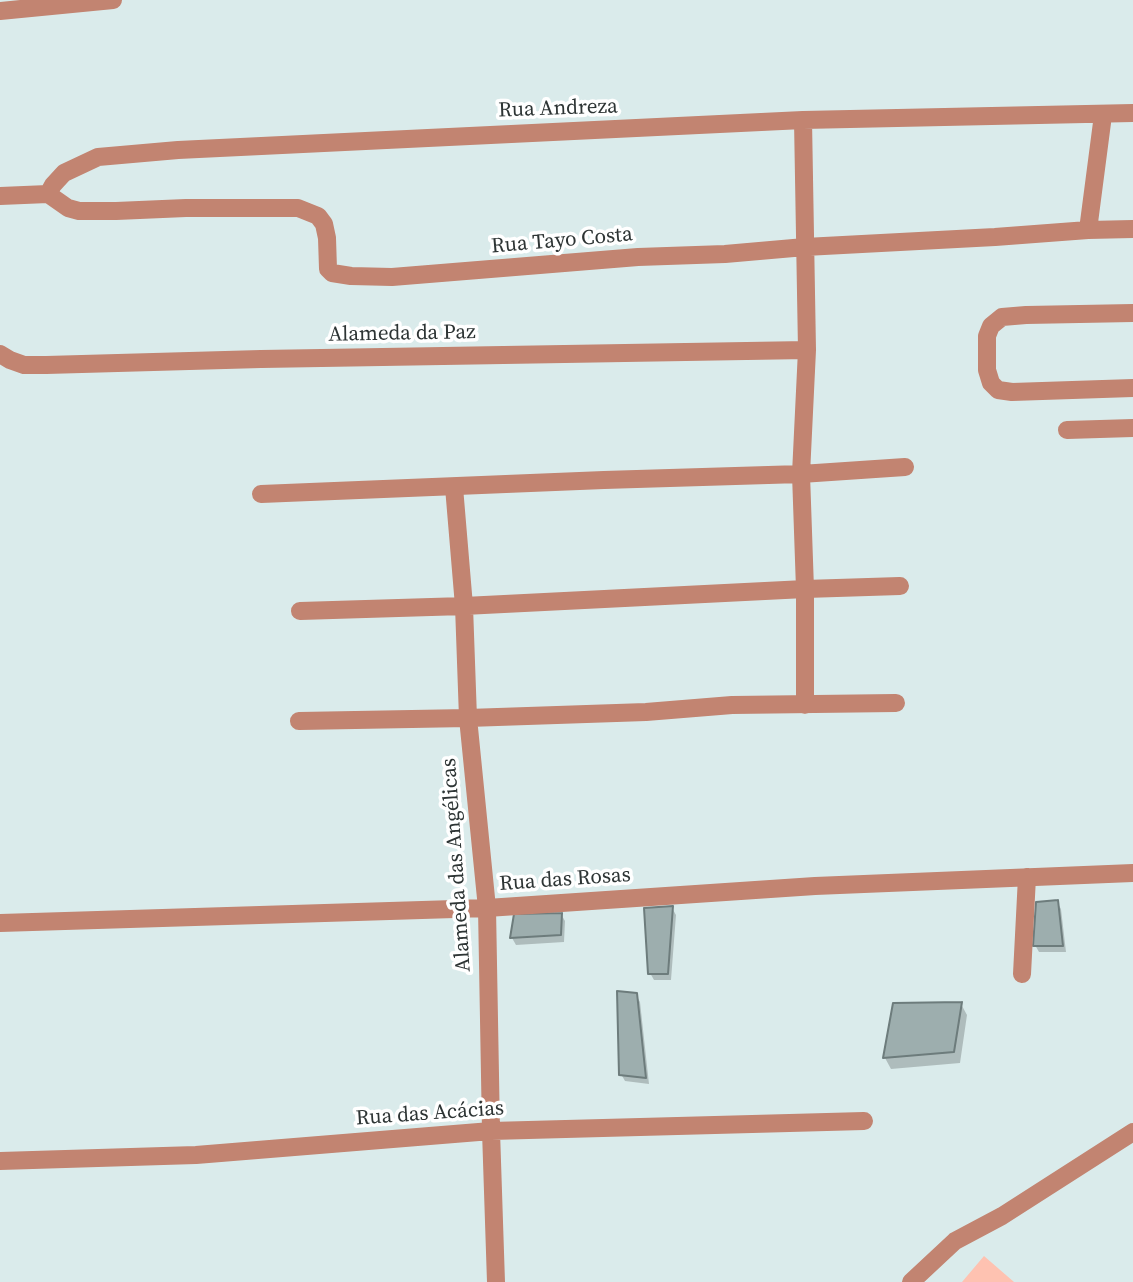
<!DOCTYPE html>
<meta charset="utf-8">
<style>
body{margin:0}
canvas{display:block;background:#daebeb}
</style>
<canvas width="1133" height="1282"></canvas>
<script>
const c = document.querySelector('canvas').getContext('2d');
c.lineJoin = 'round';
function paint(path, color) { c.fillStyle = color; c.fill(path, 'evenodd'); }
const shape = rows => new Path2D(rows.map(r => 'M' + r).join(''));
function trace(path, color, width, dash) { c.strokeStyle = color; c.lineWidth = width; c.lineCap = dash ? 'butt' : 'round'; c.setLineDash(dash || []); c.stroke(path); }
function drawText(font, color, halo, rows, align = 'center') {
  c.font = font + ' "Source Serif 4",serif'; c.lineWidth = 7; c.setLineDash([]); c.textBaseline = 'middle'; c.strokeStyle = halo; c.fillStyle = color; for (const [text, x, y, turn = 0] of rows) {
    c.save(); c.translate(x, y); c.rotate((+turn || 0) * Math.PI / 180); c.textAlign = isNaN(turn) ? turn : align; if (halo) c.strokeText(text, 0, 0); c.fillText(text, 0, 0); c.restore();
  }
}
paint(shape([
 [984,1256,1014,1282,962,1282]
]), '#fec2b1');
paint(shape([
 [1057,902,1061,909,1066,952,1039,952,1035,945],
 [672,908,676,915,671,980,654,980,650,973],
 [561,914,565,921,564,942,516,945,512,938],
 [636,995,640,1002,649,1084,625,1081,621,1074],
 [961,1004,967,1015,960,1063,891,1069,885,1058]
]), '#0003');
const building = shape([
 [1058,900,1063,946,1033,946,1036,902,1058,900],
 [673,906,668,974,648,974,644,908,673,906],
 [562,913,561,935,510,938,514,914,562,913],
 [617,991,637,993,646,1078,619,1075,617,991],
 [962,1002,954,1052,883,1058,893,1003,962,1002]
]);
paint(building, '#9daeae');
trace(building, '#6d7c7c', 2);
trace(shape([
 [0,11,113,0],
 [803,120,807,350,801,474,805,589,805,705],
 [48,194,68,208,79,211,116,211,186,208,298,208,318,216,324,224,327,238,328,269,332,273,351,276,392,277,638,257,725,254,805,247,995,237,1088,230,1133,229],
 [48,194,53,185,64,173,98,157,178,150,803,120,1133,113],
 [0,196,48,194],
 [1088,230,1103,115],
 [1133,313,1026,315,1002,317,991,326,987,336,987,370,991,383,998,390,1012,392,1133,388],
 [0,354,10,360,24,365,46,365,261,359,807,350],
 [1067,430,1133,428],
 [454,487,464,606,468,718,487,908,491,1131,496,1282],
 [261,494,604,480,801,474,905,467],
 [300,611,464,606,805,589,900,586],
 [299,721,468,718,646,712,732,705,896,703],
 [0,923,487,908,815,886,1133,873],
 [1022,974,1027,877],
 [0,1161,196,1155,491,1131,864,1121],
 [911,1282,955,1241,1002,1216,1133,1132]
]), '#c28471', 18);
drawText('21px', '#2d3434', '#fff', [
 ["Rua Andreza",558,109,-2],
 ["Rua Tayo Costa",562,241,-5],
 ["Alameda da Paz",402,334,-1],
 ["Alameda das Angélicas",457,865,-94],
 ["Rua das Rosas",565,880,-4],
 ["Rua das Acácias",430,1114,-4]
]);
</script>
